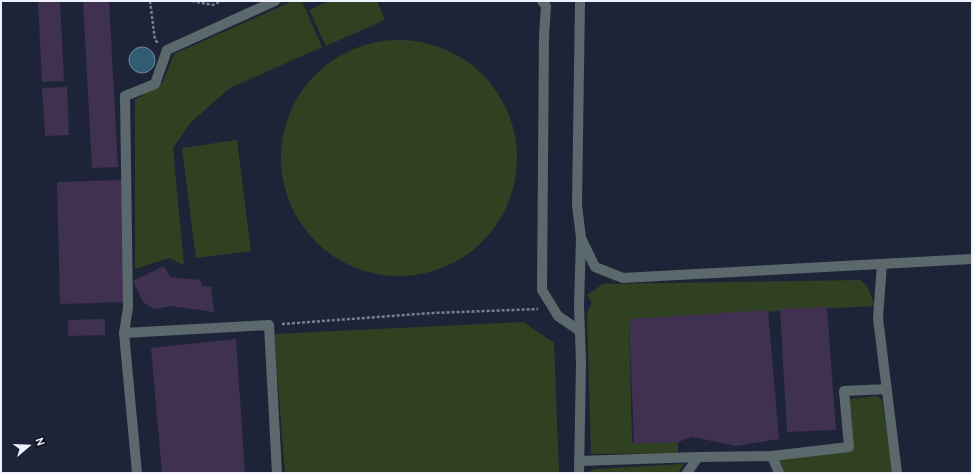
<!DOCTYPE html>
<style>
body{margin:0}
#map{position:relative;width:973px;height:474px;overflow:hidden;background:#1e2438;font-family:Overpass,sans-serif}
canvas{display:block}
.frame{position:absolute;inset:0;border:2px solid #eff2fe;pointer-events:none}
.north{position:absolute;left:8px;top:426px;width:40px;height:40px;-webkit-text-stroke:3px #0b0e17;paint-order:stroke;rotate:71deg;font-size:11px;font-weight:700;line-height:16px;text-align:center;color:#eff2fe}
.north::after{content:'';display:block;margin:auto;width:14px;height:18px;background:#eff2fe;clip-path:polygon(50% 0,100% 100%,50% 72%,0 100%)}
</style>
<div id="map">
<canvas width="973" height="474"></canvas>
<div class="frame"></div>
<div class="north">N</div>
</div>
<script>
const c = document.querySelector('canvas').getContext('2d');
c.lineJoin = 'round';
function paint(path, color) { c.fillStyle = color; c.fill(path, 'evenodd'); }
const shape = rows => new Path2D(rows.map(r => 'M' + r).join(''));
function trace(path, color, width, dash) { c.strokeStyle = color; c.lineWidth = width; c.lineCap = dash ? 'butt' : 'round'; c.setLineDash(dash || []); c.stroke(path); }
paint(shape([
 [293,1,302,1,322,47,230,88,190,123,173,148,184,265,169,258,135,269,135,100,163,82,174,54],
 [329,1,377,1,385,20,326,46,309,10],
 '281 158a118 118 0 1 1 236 0a118 118 0 1 1-236 0Z',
 [237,140,251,251,196,258,182,148],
 [860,280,867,286,875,306,629,319,632,443,678,442,678,453,591,454,587,313,592,302,587,295,603,284],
 [523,322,554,343,559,473,285,473,274,334],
 [877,396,882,400,893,473,779,473,772,456,849,447,843,400],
 [684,464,678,473,584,473,596,469]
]), '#304122');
const water = shape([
 '129 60a13 13 0 1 1 26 0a13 13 0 1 1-26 0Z'
]);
paint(water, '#325c73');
trace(water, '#6b899d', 1);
paint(shape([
 [38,1,60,1,64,81,42,82],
 [83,1,109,1,118,167,92,168],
 [67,87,69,135,45,136,42,88],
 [123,180,126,302,60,304,57,182],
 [164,266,170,277,200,280,202,286,211,287,214,312,171,306,154,309,143,302,133,281],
 [827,307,836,430,787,432,780,309],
 [768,310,779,439,736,446,692,437,678,442,634,444,629,319],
 [105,319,105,335,68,336,68,320],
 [236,339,245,473,162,473,151,348]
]), '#403051');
trace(shape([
 [150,1,155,40,158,43],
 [192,1,213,5,221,1],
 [282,324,432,313,538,309]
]), '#7a7f8f', 2.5, [3, 2]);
trace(shape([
 [542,1,546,6,544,36,542,290,558,316,580,331],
 [582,240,595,267,623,278,972,259],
 [882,264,878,318,897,473],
 [124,333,269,325,277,473],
 [772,456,849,447,844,391,887,389],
 [579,461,698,457],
 [137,473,124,333,128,308,125,96,155,84,167,50,275,1],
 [579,473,581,363,579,306,581,238,577,205,580,1],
 [687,473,698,457,772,456,779,473]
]), '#5b696c', 10);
</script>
